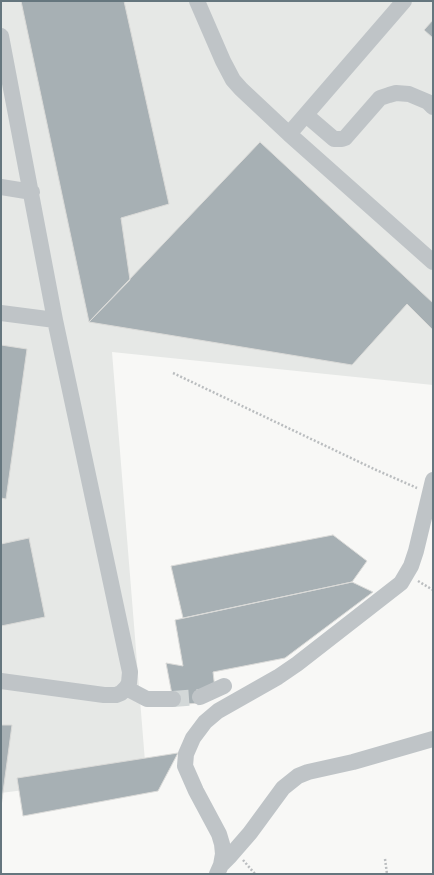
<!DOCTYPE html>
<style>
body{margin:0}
#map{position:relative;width:434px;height:875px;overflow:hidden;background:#f8f8f6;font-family:Cabin,sans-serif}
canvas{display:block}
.frame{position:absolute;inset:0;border:2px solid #65767e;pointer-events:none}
</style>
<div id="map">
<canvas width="434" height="875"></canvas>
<div class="frame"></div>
</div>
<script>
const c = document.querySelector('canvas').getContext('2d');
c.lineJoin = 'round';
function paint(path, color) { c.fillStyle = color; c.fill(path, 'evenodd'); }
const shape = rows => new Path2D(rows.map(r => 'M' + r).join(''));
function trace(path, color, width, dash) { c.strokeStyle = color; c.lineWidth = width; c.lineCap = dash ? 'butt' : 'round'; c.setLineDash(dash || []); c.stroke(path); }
paint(shape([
 [1,1,433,1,433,385,112,352,146,774,1,793]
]), '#e6e8e6');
const building = shape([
 [21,1,124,1,169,204,121,218,130,280,89,322,21,1],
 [433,20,433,38,424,30,433,20],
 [260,142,433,303,433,330,407,304,352,365,89,322,260,142],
 [1,345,27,349,6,499,1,498,1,345],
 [333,535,367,561,352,582,183,618,171,566,333,535],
 [29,538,45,617,1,626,1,544,29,538],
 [352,582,373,592,285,658,213,672,215,689,199,703,174,705,166,663,183,666,175,620,352,582],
 [1,725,12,725,1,807,1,725],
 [178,753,158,791,23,816,17,778,178,753]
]);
paint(building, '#a7b0b4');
trace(building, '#dadad8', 1);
trace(shape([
 [173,699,200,697]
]), '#d3d8d8', 16, [16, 8]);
trace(shape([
 [173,373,374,469,417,488],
 [418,581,433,590],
 [385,859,387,874],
 [243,860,255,874]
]), '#babdbf', 2.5, [2, 2]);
trace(shape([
 [197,1,223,61,233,80,241,89,289,134,433,262],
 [1,36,55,320,130,672,129,683,126,688,121,693,116,695,104,695,1,681],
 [306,115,334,139,342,139,345,138,380,98,389,95,396,93,409,94,428,102,433,107],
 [289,134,404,1],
 [1,187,32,192],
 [1,313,55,320],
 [126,688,147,699,173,699],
 [200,697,224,686],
 [221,865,230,856,250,833,283,788,298,776,308,772,353,762,433,739],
 [217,874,221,865,223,854,222,844,219,834,196,791,185,766,186,754,193,738,205,722,218,711,278,677,297,664,401,583,411,566,416,551,433,480]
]), '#bfc4c7', 16);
</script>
